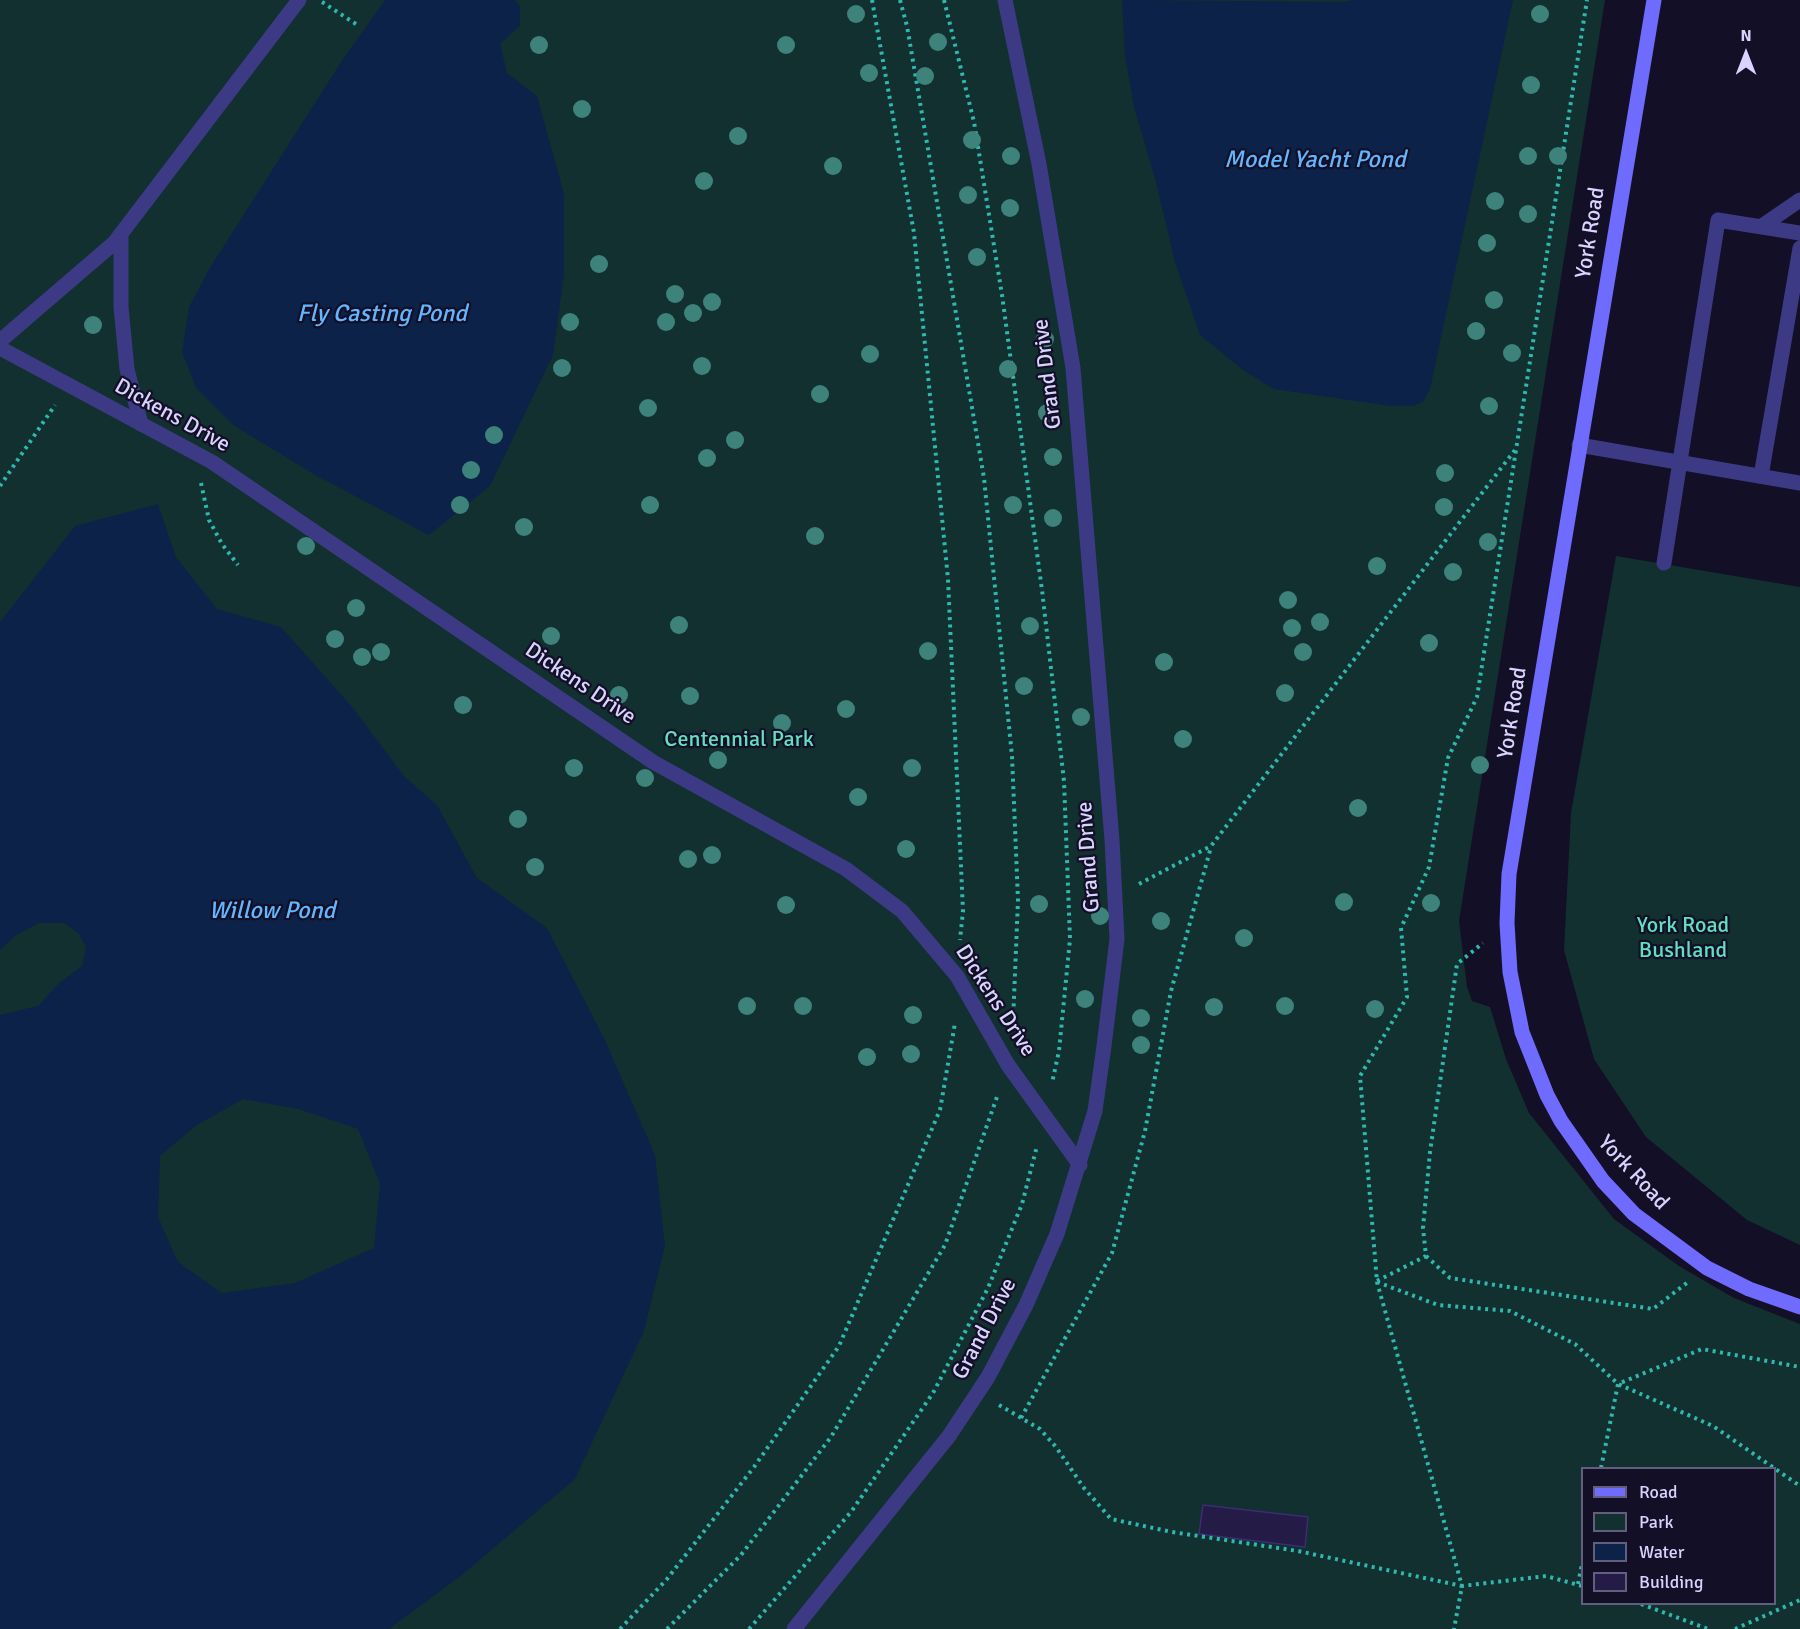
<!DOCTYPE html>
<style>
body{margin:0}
#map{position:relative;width:1800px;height:1629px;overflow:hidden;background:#130f26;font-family:Signika,sans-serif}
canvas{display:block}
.legend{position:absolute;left:1581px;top:1467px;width:195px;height:138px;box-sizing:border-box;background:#130f26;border:2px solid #625e7d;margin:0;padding:8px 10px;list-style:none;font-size:18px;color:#d9d4ff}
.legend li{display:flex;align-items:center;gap:12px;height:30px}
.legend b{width:30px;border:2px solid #625e7d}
.north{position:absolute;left:1716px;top:24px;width:60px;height:60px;-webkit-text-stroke:4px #130f26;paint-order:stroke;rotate:0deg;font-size:16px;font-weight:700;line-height:24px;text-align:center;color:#d9d4ff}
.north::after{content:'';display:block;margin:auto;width:21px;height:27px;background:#d9d4ff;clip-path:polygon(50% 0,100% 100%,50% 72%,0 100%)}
</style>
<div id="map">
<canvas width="1800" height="1629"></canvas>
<ul class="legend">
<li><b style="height:8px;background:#6f6bff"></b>Road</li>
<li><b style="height:16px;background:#12302f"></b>Park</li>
<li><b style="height:16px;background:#0c2248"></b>Water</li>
<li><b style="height:16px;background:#241b47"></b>Building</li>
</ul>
<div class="north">N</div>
</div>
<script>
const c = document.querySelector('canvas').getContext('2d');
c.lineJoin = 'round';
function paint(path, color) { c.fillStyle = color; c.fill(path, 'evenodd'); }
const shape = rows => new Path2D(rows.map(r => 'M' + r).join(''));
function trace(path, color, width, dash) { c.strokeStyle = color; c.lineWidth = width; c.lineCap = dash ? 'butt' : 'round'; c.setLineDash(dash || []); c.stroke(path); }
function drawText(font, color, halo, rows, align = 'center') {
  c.font = font + ' Signika,sans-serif'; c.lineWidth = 4.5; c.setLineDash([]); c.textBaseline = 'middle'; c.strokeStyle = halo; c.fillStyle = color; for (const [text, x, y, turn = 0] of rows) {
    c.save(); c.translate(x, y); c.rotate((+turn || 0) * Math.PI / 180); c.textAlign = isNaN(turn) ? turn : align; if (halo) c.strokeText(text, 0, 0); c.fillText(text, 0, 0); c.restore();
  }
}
paint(shape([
 [0,0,1605,0,1459,921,1467,987,1472,1001,1490,1007,1506,1059,1529,1113,1614,1219,1679,1266,1734,1298,1800,1324,1800,1629,0,1629],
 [1582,1468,1774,1468,1774,1604,1582,1604],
 [1616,556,1800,587,1800,1245,1747,1220,1646,1137,1594,1059,1564,950,1571,813]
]), '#12302f');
paint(shape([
 [385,0,515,0,520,6,520,26,500,44,507,73,537,96,564,194,564,274,553,355,490,486,429,535,317,476,233,425,196,388,182,352,189,307,211,266,343,59],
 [1122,0,1344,2,1352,0,1513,0,1430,389,1423,402,1413,406,1391,406,1274,389,1243,370,1200,335,1175,262,1156,182,1134,107,1125,56],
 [158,504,176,557,217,609,281,627,353,708,404,776,437,805,477,878,547,928,604,1038,655,1155,665,1246,644,1331,575,1479,462,1575,389,1629,0,1629,0,1015,38,1006,59,983,82,966,86,948,79,934,64,923,39,923,16,935,0,950,0,622,75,526],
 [243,1099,298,1109,358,1129,380,1184,374,1248,295,1283,222,1293,178,1262,158,1217,160,1156,197,1125]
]), '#0c2248');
const building = shape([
 [1203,1505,1308,1517,1305,1547,1199,1534,1203,1505]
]);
paint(building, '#241b47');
trace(building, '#3b2d73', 1.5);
trace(shape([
 [872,0,914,233,948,579,963,911,960,940],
 [900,0,907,26,984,478,1012,756,1018,900,1013,1022],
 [944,0,974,122,1002,295,1042,590,1064,781,1070,939,1059,1051,1052,1083],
 [322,2,359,26],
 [201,483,209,520,222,544,238,565],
 [0,486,55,405],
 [1139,884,1211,846,1515,450],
 [1426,1256,1450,1278,1653,1309,1688,1282],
 [1377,1281,1426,1256,1423,1228,1430,1152,1457,964,1483,943],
 [1377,1282,1438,1305,1510,1311,1575,1344,1618,1384,1713,1426,1800,1486],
 [999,1405,1040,1429,1056,1447,1084,1488,1111,1519,1172,1532,1298,1551,1462,1586,1454,1629],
 [1021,1418,1112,1253,1145,1131,1171,991,1211,847],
 [1601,1468,1618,1384,1702,1349,1800,1367],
 [1578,1584,1582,1564],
 [1582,1586,1546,1576,1462,1586,1377,1282,1360,1076,1407,997,1401,928,1429,867,1448,758,1477,697,1587,0],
 [1641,1604,1708,1629],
 [620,1629,667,1579,754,1467,839,1346,940,1110,955,1023],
 [667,1629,741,1555,831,1437,945,1245,998,1094],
 [749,1629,851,1512,933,1393,988,1288,1022,1204,1037,1146],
 [1735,1629,1800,1600]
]), '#2fb8b0', 4, [3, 4.5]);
trace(shape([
 [1762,226,1800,200],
 [121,234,121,307,127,369,141,424],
 [0,341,114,243,299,0],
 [1579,445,1800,483],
 [1761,476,1800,248],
 [1664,563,1718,220,1800,233]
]), '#3d3a85', 15);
trace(shape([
 [0,348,212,462,653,762,846,869,902,911,957,976,1008,1065,1080,1165],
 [794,1629,949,1436,988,1377,1026,1305,1057,1234,1095,1111,1104,1046,1117,939,1112,840,1073,368,1039,164,1005,0]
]), '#3d3a85', 15);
trace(shape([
 [1654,0,1509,874,1507,923,1510,972,1522,1032,1547,1095,1561,1121,1603,1181,1634,1214,1707,1268,1749,1289,1800,1307]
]), '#6f6bff', 15);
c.fillStyle = '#3d827b';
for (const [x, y] of [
 [856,14],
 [1540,14],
 [938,42],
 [539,45],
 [786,45],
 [869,73],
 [925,76],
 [1531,85],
 [582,109],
 [738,136],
 [972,140],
 [1011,156],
 [1528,156],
 [1558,156],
 [833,166],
 [704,181],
 [968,195],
 [1495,201],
 [1010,208],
 [1528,214],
 [1487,243],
 [977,257],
 [599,264],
 [675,294],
 [1494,300],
 [712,302],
 [693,313],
 [570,322],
 [666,322],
 [93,325],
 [1476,331],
 [1045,339],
 [1512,353],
 [870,354],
 [702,366],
 [562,368],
 [1008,369],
 [820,394],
 [1489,406],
 [648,408],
 [1047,413],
 [494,435],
 [735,440],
 [1053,457],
 [707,458],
 [471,470],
 [1445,473],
 [460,505],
 [650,505],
 [1013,505],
 [1444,507],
 [1053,518],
 [524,527],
 [815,536],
 [1488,542],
 [306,546],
 [1377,566],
 [1453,572],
 [1288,600],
 [356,608],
 [1320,622],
 [679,625],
 [1030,626],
 [1292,628],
 [551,636],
 [335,639],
 [1429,643],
 [928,651],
 [381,652],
 [1303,652],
 [362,657],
 [1164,662],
 [1024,686],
 [1285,693],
 [619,695],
 [690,696],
 [463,705],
 [846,709],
 [1081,717],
 [782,723],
 [1183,739],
 [718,760],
 [1480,765],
 [574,768],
 [912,768],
 [645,778],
 [858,797],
 [1358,808],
 [518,819],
 [906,849],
 [712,855],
 [688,859],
 [535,867],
 [1344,902],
 [1431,903],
 [1039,904],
 [786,905],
 [1100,916],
 [1161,921],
 [1244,938],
 [1085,999],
 [747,1006],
 [803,1006],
 [1285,1006],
 [1214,1007],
 [1375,1009],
 [913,1015],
 [1141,1018],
 [1141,1045],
 [911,1054],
 [867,1057]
]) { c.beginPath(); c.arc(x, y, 9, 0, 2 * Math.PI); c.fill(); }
drawText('22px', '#d9d4ff', '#130f26', [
 ["York Road",1591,233,-81],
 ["Grand Drive",1048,374,-97],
 ["Dickens Drive",172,416,29],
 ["Dickens Drive",580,684,34],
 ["York Road",1513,713,-81],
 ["Grand Drive",1089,857,-94],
 ["Dickens Drive",995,1001,57],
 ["York Road",1633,1173,47],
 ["Grand Drive",985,1329,-62]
]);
drawText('22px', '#5fe0c0', '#130f26', [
 ["Centennial Park",739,740],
 ["York Road",1683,926],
 ["Bushland",1683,951]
]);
drawText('italic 24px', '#62b6ff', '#130f26', [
 ["Model Yacht Pond",1315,161],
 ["Fly Casting Pond",382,315],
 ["Willow Pond",272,912]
]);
</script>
